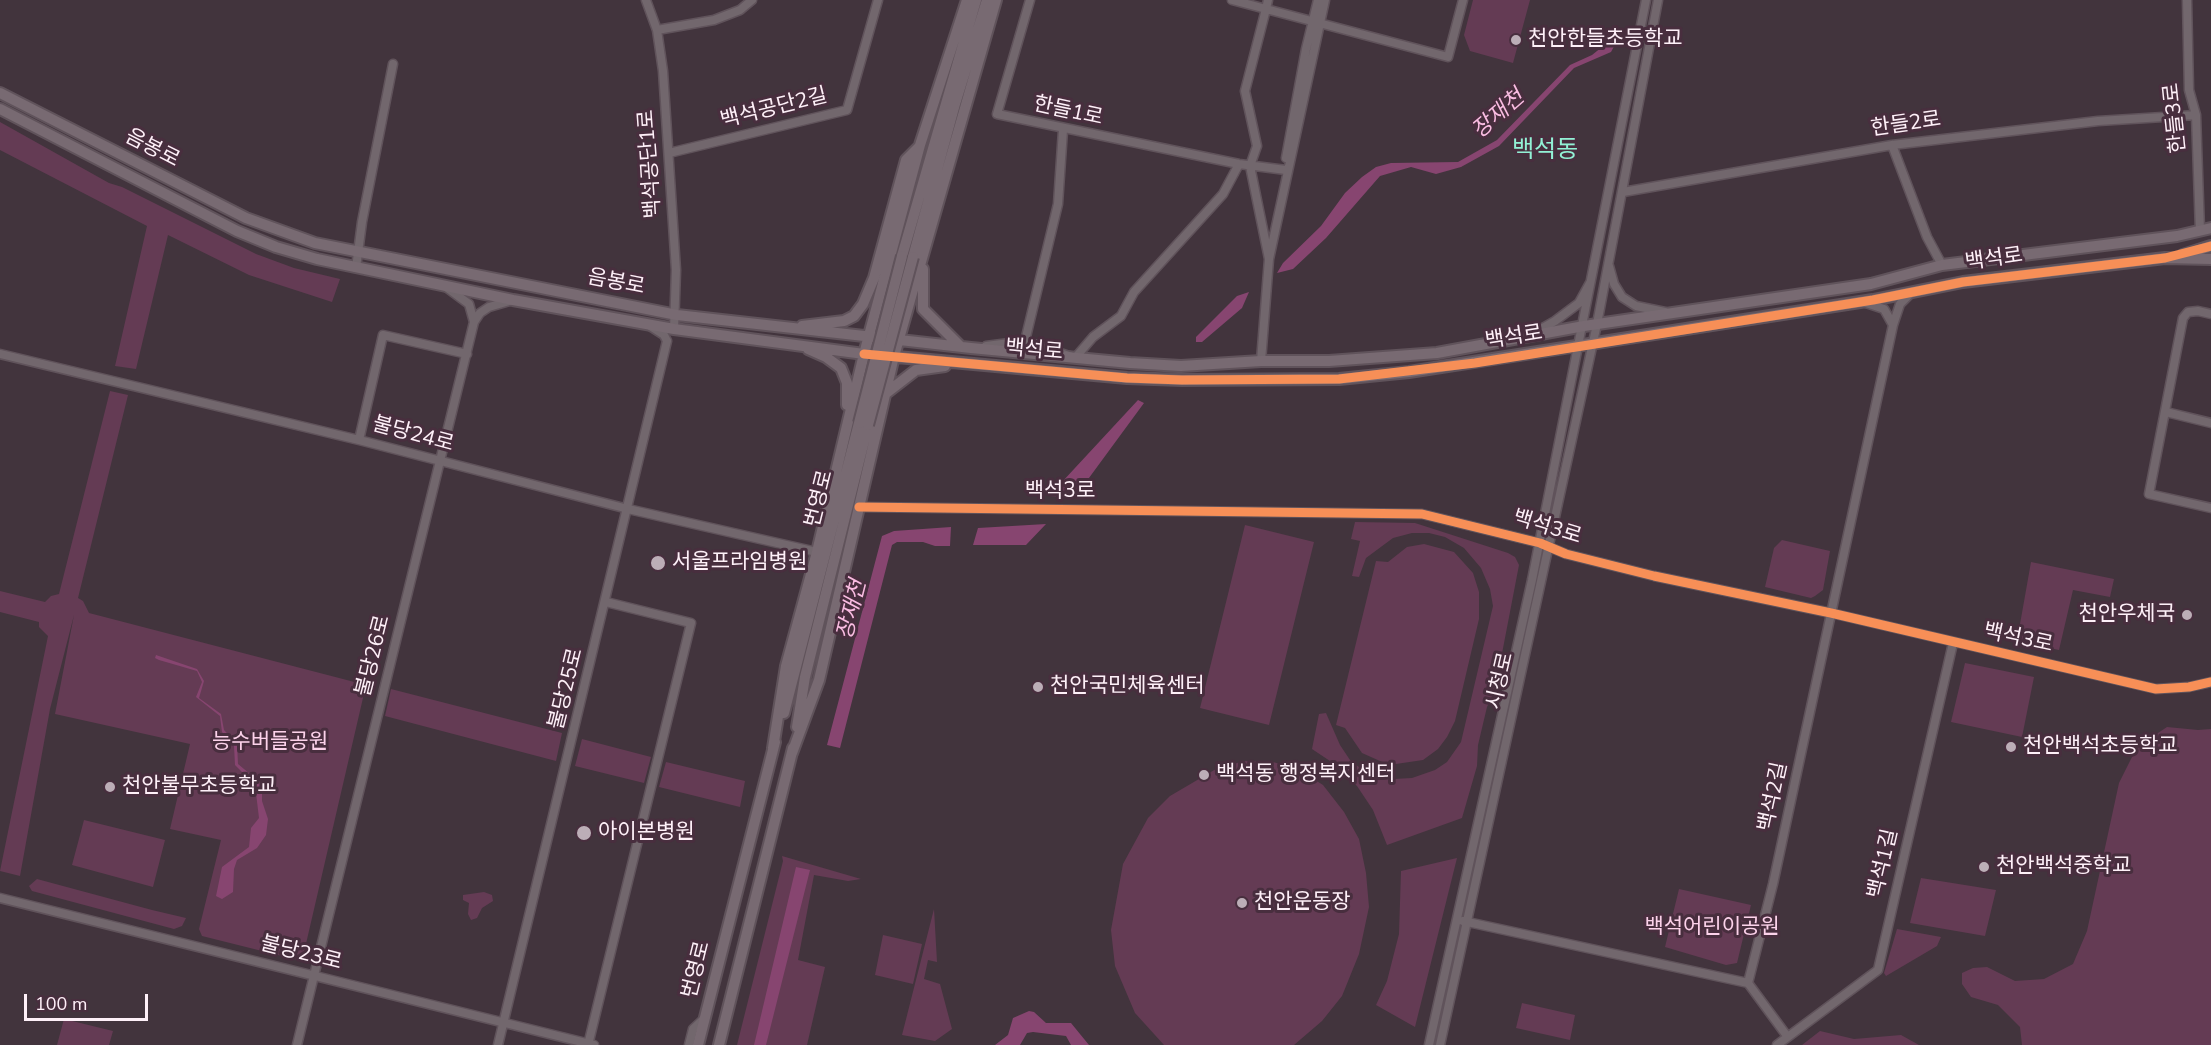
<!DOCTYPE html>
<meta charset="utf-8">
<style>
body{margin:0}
#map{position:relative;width:2211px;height:1045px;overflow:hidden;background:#42343d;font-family:"Nunito Sans",sans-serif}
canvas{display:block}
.scale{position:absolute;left:24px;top:994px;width:124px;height:27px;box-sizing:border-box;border:3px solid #fef0f8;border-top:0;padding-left:8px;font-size:18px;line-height:21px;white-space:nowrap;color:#fef0f8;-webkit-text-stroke:4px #482e3e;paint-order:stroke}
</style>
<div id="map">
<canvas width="2211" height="1045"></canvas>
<div class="scale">100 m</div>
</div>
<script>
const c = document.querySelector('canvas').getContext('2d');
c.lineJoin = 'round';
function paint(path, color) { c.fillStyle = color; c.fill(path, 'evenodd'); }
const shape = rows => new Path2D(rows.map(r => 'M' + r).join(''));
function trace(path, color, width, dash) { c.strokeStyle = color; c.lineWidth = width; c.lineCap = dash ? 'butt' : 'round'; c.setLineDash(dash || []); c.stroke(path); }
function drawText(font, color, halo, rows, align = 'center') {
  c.font = font + ' "Nunito Sans","Noto Sans KR",sans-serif'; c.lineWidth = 6; c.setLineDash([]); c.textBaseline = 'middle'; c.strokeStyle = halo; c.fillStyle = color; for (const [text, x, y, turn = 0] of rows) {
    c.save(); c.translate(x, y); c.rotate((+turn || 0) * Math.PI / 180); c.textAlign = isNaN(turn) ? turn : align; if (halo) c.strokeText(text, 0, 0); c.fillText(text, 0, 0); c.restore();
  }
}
paint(shape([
 [1473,0,1530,0,1513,63,1470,51,1464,35],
 [0,122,109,183,122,187,256,254,294,268,340,279,332,302,249,275,168,235,136,369,115,366,147,226,0,150],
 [110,391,128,395,78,598,83,601,89,613,366,685,302,961,202,936,199,929,221,840,170,829,190,744,55,714,74,615,50,709,20,876,0,871,48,636,39,627,39,622,0,612,0,591,45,602,51,596,59,594],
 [1355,522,1415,523,1508,553,1515,557,1519,565,1495,690,1487,707,1478,745,1477,766,1462,818,1387,845,1373,810,1357,786,1333,763,1312,749,1319,714,1326,713,1340,745,1350,760,1364,771,1394,779,1412,778,1435,770,1447,762,1461,742,1493,606,1490,589,1481,568,1464,548,1445,537,1429,533,1412,533,1393,538,1366,558,1359,577,1352,576,1360,541,1351,539],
 [1245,525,1314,542,1269,725,1200,708],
 [1782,540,1830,551,1823,590,1815,596,1811,598,1765,587,1774,548],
 [1424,544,1454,552,1473,573,1479,592,1479,619,1455,721,1447,737,1438,749,1423,760,1389,765,1362,753,1345,728,1336,725,1376,561,1388,562,1407,547],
 [2031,562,2114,579,2110,597,2073,590,2059,650,2017,641],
 [1965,663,2034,677,2022,737,1951,722],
 [391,689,562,733,556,761,385,716],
 [2167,727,2198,730,2211,729,2211,1045,2022,1045,2020,1027,1998,1005,1971,997,1962,984,1962,973,1973,968,1987,967,2015,981,2044,979,2073,964,2087,931,2119,783,2137,747],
 [582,739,651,757,644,783,575,766],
 [1244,761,1273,762,1298,769,1323,785,1344,812,1359,839,1366,873,1369,907,1359,954,1342,996,1322,1021,1294,1045,1164,1045,1135,1013,1115,966,1111,930,1123,864,1148,818,1170,796,1216,769],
 [666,762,745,781,740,807,659,787],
 [84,820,165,840,153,887,72,865],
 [782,856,861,879,848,881,814,875,798,960,825,967,807,1045,737,1045,783,861],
 [1457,858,1415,1027,1376,1005,1387,981,1399,934,1401,871],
 [1921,878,1996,890,1985,936,1910,923],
 [37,879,152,910,186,918,182,926,174,929,32,891,29,886],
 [1679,889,1751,905,1737,963,1726,965,1665,947],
 [484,892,492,895,493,901,482,908,477,918,471,920,468,914,469,903,463,900,463,895],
 [934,909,937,962,928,960,924,979,940,984,952,1029,935,1041,902,1035],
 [1897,929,1941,937,1937,946,1886,976,1884,973],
 [883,935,922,944,913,984,875,975],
 [1522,1003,1575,1015,1570,1040,1516,1028],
 [64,1019,113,1031,109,1045,57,1045],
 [1820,1031,1854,1039,1901,1035,1919,1045,1802,1045]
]), '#643b54');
paint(shape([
 [1612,39,1618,39,1611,52,1574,68,1499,146,1461,167,1436,174,1411,167,1380,176,1326,238,1293,269,1277,273,1283,263,1321,226,1345,193,1362,177,1376,167,1391,163,1458,162,1497,140,1570,65,1592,55],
 [1249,292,1242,308,1202,342,1196,342,1196,337,1237,296],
 [1138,400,1144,403,1075,497,1049,496],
 [1046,524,1026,545,973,545,978,528],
 [951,527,950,546,935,546,923,542,897,542,892,545,840,748,827,745,882,536,894,531],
 [156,655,197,669,204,681,199,698,221,714,224,730,237,744,238,764,262,784,262,801,268,819,266,835,257,848,237,860,234,869,233,892,222,899,216,896,222,867,249,847,251,828,259,818,255,785,235,765,234,746,222,732,220,716,196,697,202,682,197,671,159,660,155,658],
 [796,867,810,870,766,1045,754,1045],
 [1029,1011,1034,1012,1046,1023,1071,1023,1089,1045,1071,1045,1066,1036,1033,1032,1027,1033,1020,1045,995,1045,1008,1035,1013,1018]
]), '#874570');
const minor = shape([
 [646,0,657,30,663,71,676,270,674,329],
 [1030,0,997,114,1239,164,1286,170],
 [1232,0,1266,9,1268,0],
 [2187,0,2189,90,2196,115,2200,231],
 [657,30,714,20,740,10,752,0],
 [1892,145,1927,237,1942,265],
 [669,153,847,110,878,0],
 [1286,158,1306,49,1318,0],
 [1623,192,1892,145,2098,121,2196,115],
 [1269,259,1250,166,1257,146,1245,91,1266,9,1448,57,1463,0],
 [1609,266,1614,284,1622,297,1636,306,1665,312],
 [356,268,362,222,393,64],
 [446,287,469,304,474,322],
 [1866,303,1884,309,1893,325],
 [2211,314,2198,311,2188,312,2183,318,2149,494,2211,508],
 [650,326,664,335,667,341],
 [1534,333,1555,321,1579,303,1590,283],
 [1025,341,1058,204,1063,130],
 [986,346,1025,341,1075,358,1093,337,1121,316,1134,292,1223,194,1239,164],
 [0,354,359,440,628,509,817,552],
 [1261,361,1269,259,1325,0],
 [2166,412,2211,423],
 [359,440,383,335,467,354],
 [859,507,1422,514,1540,543,1566,554,1654,576,1831,613,2156,689,2189,687,2211,682],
 [0,898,594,1045],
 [1463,921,1748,983,1773,884,1893,325,1900,304,1912,292],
 [1748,983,1787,1036],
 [297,1045,474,322,480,313,489,307,513,300],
 [498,1045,667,341],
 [588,1045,691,623,606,602],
 [689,1045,693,1029,705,1018],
 [1429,1045,1532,580,1646,0],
 [1440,1045,1597,324,1658,0],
 [1777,1045,1878,970,1953,643]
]);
const major = shape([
 [0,93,246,218,315,243,677,315,971,348,1130,363,1181,366,1261,361,1329,361,1437,353,1584,326,1871,284,1942,265,2177,236,2211,228],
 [0,109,237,231,276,247,317,259,513,300,674,329,864,354,1127,378,1182,380,1339,379,1409,372,1873,300,1963,282,2165,258,2211,259],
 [2183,255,2211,246],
 [902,256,976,0],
 [913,257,955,104,987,0],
 [923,269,923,309,960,346],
 [802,326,844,321,854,316,863,304,874,278,906,160,918,148],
 [808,349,826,357,841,368,847,383,847,405],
 [885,394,916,370,945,366],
 [784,713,859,423],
 [797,727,805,677,868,425],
 [773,748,786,666,817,552,864,354,920,145,967,0],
 [792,753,819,680,894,356,996,0],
 [698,1045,775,742],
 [719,1045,793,748]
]);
trace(minor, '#60535b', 11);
trace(major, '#60535b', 14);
trace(minor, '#72676d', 8);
trace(major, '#786a72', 10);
const majorBridge = shape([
 [859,423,902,256],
 [868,425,913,257]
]);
trace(majorBridge, '#60535b', 14, []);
trace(majorBridge, '#786a72', 10);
trace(shape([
 [864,354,1127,378,1182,380,1339,379,1475,363,1873,300,1963,282,2165,258,2211,246],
 [859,507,1422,514,1540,543,1566,554,1654,576,1831,613,2156,689,2189,687,2211,682]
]), '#f78f57', 9);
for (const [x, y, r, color] of [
 [1516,40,6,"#bcaeb7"],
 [658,563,8,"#bcaeb7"],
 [2187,615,6,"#bcaeb7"],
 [1038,687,6,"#bcaeb7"],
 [2011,747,6,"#bcaeb7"],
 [1204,775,6,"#bcaeb7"],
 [110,787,6,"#bcaeb7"],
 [584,833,8,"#bcaeb7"],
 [1984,867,6,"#bcaeb7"],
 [1242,903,6,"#bcaeb7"]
]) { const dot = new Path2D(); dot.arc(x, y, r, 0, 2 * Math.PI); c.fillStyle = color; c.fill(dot); trace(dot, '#482e3e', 2); }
drawText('21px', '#fef0f8', '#482e3e', [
 ["천안한들초등학교",1528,40],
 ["서울프라임병원",672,563],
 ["천안우체국",2175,615,"right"],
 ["천안국민체육센터",1050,687],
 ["천안백석초등학교",2023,747],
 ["백석동 행정복지센터",1216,775],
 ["천안불무초등학교",122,787],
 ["아이본병원",598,833],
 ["천안백석중학교",1996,867],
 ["천안운동장",1254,903]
], 'left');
drawText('21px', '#fef0f8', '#482e3e', [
 ["백석공단2길",774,109,-14],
 ["한들1로",1068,112,12],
 ["한들3로",2176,118,-96],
 ["한들2로",1906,125,-8],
 ["음봉로",152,149,27],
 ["백석공단1로",651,164,-94],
 ["백석로",1994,260,-8],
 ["음봉로",616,283,11],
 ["백석로",1514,338,-9],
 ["백석로",1034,351,5],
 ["불당24로",413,435,15],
 ["백석3로",1060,492],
 ["번영로",820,499,-76],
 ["백석3로",1547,528,17],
 ["백석3로",2018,639,12],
 ["불당26로",374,656,-76],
 ["시청로",1501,681,-77],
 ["불당25로",567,689,-76],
 ["백석2길",1774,797,-78],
 ["백석1길",1884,864,-77],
 ["불당23로",301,954,14],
 ["번영로",697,970,-76]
]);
drawText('21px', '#fcd2ea', '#482e3e', [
 ["능수버들공원",270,743],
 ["백석어린이공원",1712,928]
]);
drawText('italic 22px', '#f9bce1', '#482e3e', [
 ["장재천",1499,115,-41],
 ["장재천",853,610,-76]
]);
drawText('24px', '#92f1d5', '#482e3e', [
 ["백석동",1545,151]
]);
</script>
